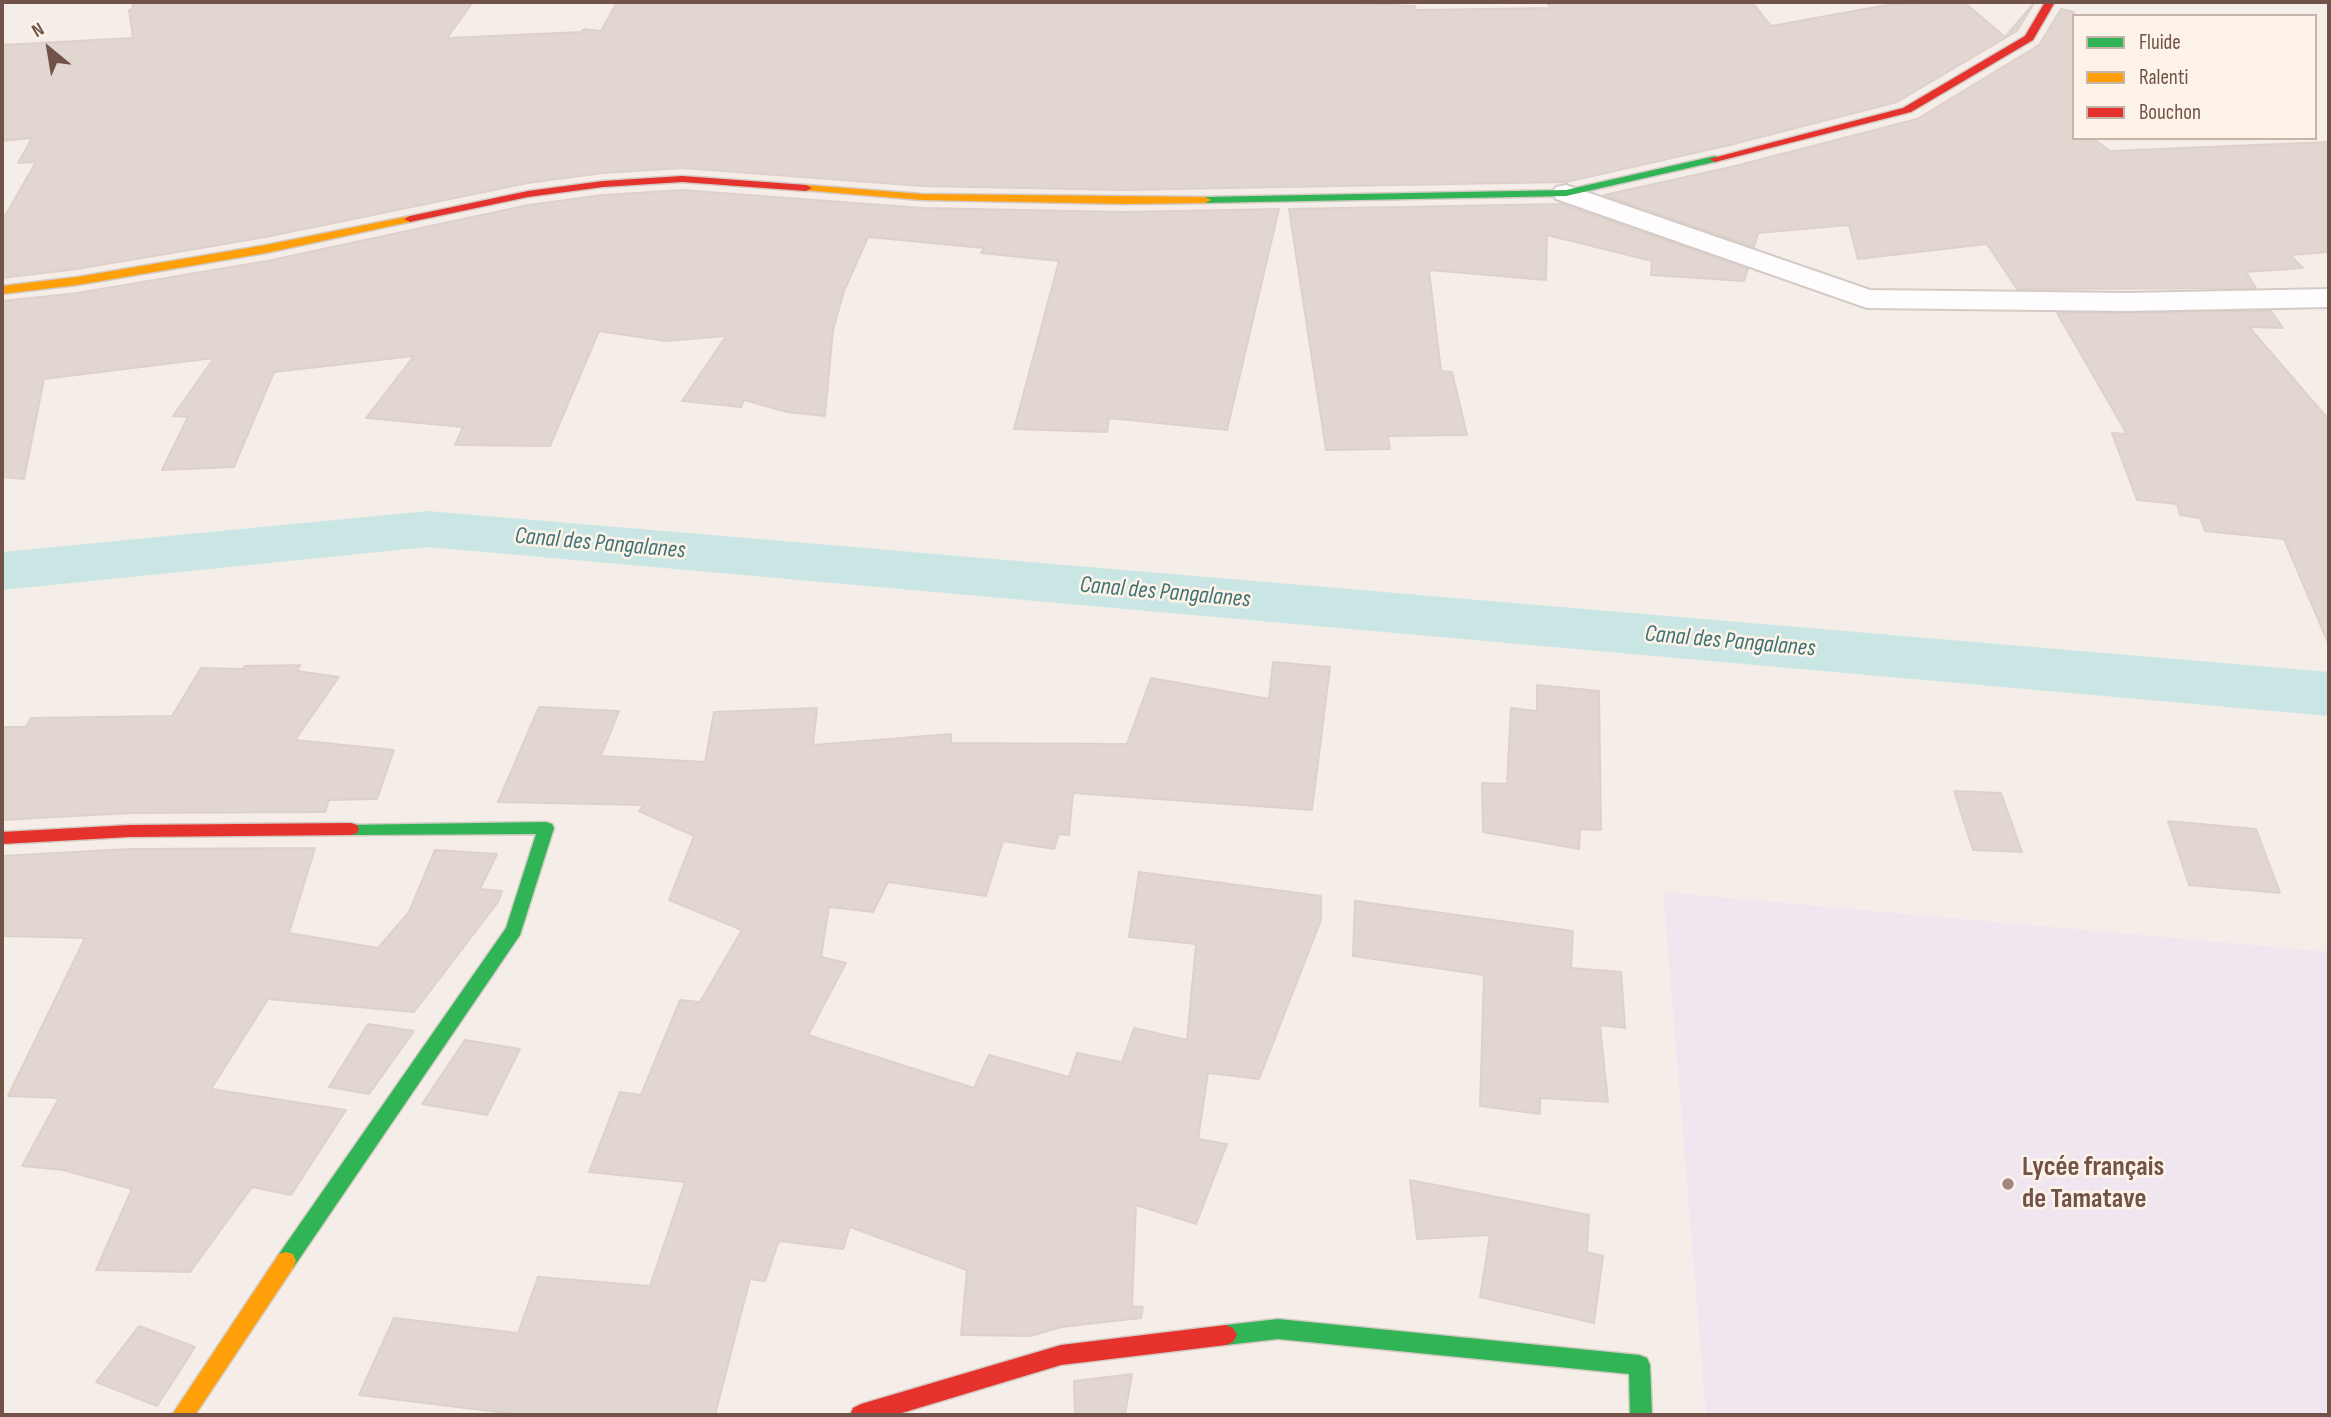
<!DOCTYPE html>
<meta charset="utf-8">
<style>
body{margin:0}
#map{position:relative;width:2331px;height:1417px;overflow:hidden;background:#f5eee8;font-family:"Sofia Sans Condensed",sans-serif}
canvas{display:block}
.frame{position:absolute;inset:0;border:4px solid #71534a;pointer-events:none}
.legend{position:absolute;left:2072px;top:14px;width:245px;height:126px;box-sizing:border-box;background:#fef3e8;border:2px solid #c6b3a9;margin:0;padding:9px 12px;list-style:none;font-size:21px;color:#71534a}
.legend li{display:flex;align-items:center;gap:14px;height:35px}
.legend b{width:35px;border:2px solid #c6b3a9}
.north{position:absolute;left:14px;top:14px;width:70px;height:70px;-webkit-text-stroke:5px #fef3e8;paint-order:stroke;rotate:330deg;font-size:19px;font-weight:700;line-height:28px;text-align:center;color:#71534a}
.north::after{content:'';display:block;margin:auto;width:24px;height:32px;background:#71534a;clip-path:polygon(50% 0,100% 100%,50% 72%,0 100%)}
</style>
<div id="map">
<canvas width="2331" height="1417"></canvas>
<div class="frame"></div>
<ul class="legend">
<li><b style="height:9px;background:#30b455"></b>Fluide</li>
<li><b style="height:9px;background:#ff9f0a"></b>Ralenti</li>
<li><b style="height:9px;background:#e5322d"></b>Bouchon</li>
</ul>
<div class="north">N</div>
</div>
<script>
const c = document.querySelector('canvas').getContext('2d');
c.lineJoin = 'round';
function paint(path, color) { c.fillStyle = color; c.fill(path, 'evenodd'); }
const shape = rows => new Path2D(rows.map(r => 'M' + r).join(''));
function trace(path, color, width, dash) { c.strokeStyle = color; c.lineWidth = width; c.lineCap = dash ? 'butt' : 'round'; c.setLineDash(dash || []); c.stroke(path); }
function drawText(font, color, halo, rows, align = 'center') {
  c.font = font + ' "Sofia Sans Condensed",sans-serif'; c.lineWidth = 5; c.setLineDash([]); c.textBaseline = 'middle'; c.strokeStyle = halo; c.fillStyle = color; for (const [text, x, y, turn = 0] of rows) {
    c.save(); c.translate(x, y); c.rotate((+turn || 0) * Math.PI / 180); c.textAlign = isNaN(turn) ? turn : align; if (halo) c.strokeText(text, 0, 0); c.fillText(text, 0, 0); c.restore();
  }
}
paint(shape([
 [1663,892,2329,952,2329,1415,1706,1415]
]), '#f0e6f0');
paint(shape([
 [428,511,2329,672,2329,716,428,547,2,590,2,552,428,511]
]), '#cae6e4');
const building = shape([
 [132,2,473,2,447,38,581,32,584,29,601,31,617,2,1321,2,1415,6,1416,10,1551,8,1546,2,1752,2,1771,26,1887,5,1964,2,2005,37,2034,3,2017,31,1897,102,1730,145,1566,182,1285,187,1285,183,1283,187,1125,190,922,186,682,168,603,173,528,183,266,237,77,269,2,278,2,221,36,162,18,163,32,138,2,141,2,45,133,38,129,10,133,9,132,2],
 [2061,9,2074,12,2074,138,2092,138,2110,151,2329,142,2329,252,2290,255,2303,268,2246,272,2256,288,2017,289,1987,244,1858,259,1849,225,1758,233,1754,247,1604,195,1735,166,1917,119,2039,45,2061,9],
 [682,190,922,208,1125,212,1279,209,1227,430,1109,418,1107,432,1014,429,1059,261,981,253,984,248,868,237,844,291,833,330,825,416,787,412,744,400,741,407,682,401,726,336,666,341,599,331,550,446,455,445,463,427,366,418,414,356,274,372,234,467,162,470,188,417,173,416,214,358,44,379,24,479,2,477,2,301,77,293,267,261,528,205,603,195,682,190],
 [1561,204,1748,269,1744,281,1651,275,1652,261,1547,235,1546,280,1429,270,1441,371,1452,372,1467,435,1388,436,1390,449,1326,450,1289,209,1561,204],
 [2271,311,2283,328,2249,327,2329,420,2329,645,2284,539,2205,531,2200,518,2180,515,2177,504,2137,500,2112,433,2127,434,2057,313,2271,311],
 [1273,662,1330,667,1312,810,1073,793,1069,835,1059,834,1054,849,1003,841,986,896,888,882,873,912,829,907,821,957,846,963,808,1035,974,1088,989,1055,1069,1077,1077,1053,1122,1062,1134,1028,1187,1040,1196,944,1129,937,1139,872,1321,896,1321,920,1259,1079,1208,1073,1198,1139,1227,1144,1196,1224,1136,1205,1132,1306,1143,1307,1141,1318,1061,1327,1031,1336,961,1335,967,1270,850,1227,843,1249,779,1241,765,1281,750,1279,715,1415,523,1415,359,1395,394,1318,518,1333,538,1277,650,1286,685,1182,589,1172,620,1092,641,1095,680,1000,700,1002,742,930,669,900,694,836,639,811,644,805,498,802,539,707,619,711,601,756,705,762,714,712,817,708,813,745,951,734,951,743,1127,744,1151,678,1269,699,1273,662],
 [300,665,297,671,339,677,295,740,394,750,377,799,329,800,325,812,130,813,2,820,2,727,26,727,31,718,172,716,201,668,243,669,245,666,300,665],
 [1537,685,1599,691,1601,830,1580,829,1579,849,1483,832,1482,783,1507,784,1511,708,1537,711,1537,685],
 [1954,791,2001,793,2022,852,1973,850,1954,791],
 [2168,821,2256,829,2280,893,2189,885,2168,821],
 [315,848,289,933,378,948,409,912,435,850,497,854,480,889,502,891,498,902,414,1012,268,999,211,1089,346,1110,291,1195,252,1187,190,1272,96,1270,132,1189,63,1170,22,1166,59,1098,8,1096,85,938,2,936,2,856,130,849,315,848],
 [1355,901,1573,931,1571,968,1621,972,1625,1028,1600,1025,1608,1102,1540,1098,1540,1114,1480,1106,1484,975,1353,956,1355,901],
 [368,1024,414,1031,369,1094,329,1087,368,1024],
 [465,1040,520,1049,487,1115,422,1104,465,1040],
 [1410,1180,1589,1215,1587,1252,1603,1256,1594,1323,1480,1297,1490,1235,1417,1239,1410,1180],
 [139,1326,195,1347,157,1406,96,1382,139,1326],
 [1132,1374,1125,1415,1075,1415,1074,1381,1132,1374]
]);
paint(building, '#e1d6d0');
trace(building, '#ded1cb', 2);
const street = shape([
 [1566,185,1870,290,2128,293,2329,289,2329,307,2128,311,1867,308,1556,199,1552,193,1556,187,1566,185]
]);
const fast = shape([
 [1715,156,1721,159,1719,161,1566,196,1205,203,1199,200,1205,197,1566,190,1715,156],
 [546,822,552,824,554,828,520,935,293,1268,286,1270,279,1268,276,1261,279,1254,506,928,536,834,351,835,345,833,343,829,345,825,546,822],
 [1278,1319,1639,1355,1647,1358,1650,1365,1652,1415,1630,1415,1629,1374,1278,1339,1226,1345,1219,1342,1215,1335,1219,1328,1226,1325,1278,1319]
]);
const slow = shape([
 [806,185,922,194,1205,197,1211,200,1205,203,1125,204,922,200,802,190,800,188,806,185],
 [410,216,414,217,414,221,266,253,77,285,2,294,2,286,77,277,266,245,410,216],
 [286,1252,293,1254,296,1261,293,1268,195,1415,172,1415,279,1254,286,1252]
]);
const jam = shape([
 [2045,2,2055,2,2033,40,1911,112,1715,162,1709,159,1903,108,2025,36,2045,2],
 [682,176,806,185,812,188,806,191,682,182,603,187,528,197,410,222,404,219,410,216,528,191,603,181,682,176],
 [351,823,357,825,359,829,357,833,351,835,130,837,2,844,2,832,130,825,351,823],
 [1226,1325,1233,1328,1237,1335,1233,1342,1226,1345,1061,1365,895,1415,850,1415,853,1408,861,1404,1061,1345,1226,1325]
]);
trace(street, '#d4cac6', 4);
trace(fast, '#d4cac4', 3);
trace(slow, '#d4cac4', 3);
trace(jam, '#d4cac4', 3);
paint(street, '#fefcfc');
paint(fast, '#30b455');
paint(slow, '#ff9f0a');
paint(jam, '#e5322d');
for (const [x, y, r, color] of [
 [2008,1184,7,"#9f8981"]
]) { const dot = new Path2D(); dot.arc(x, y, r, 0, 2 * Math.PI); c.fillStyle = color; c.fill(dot); trace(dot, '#fef3e8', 2.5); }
drawText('italic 24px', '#3f7476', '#fef3e8', [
 ["Canal des Pangalanes",600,544,5],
 ["Canal des Pangalanes",1165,593,5],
 ["Canal des Pangalanes",1730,642,5]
]);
drawText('bold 28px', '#71534a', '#fef3e8', [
 ["Lycée français",2022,1168],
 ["de Tamatave",2022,1200]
], 'left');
</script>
